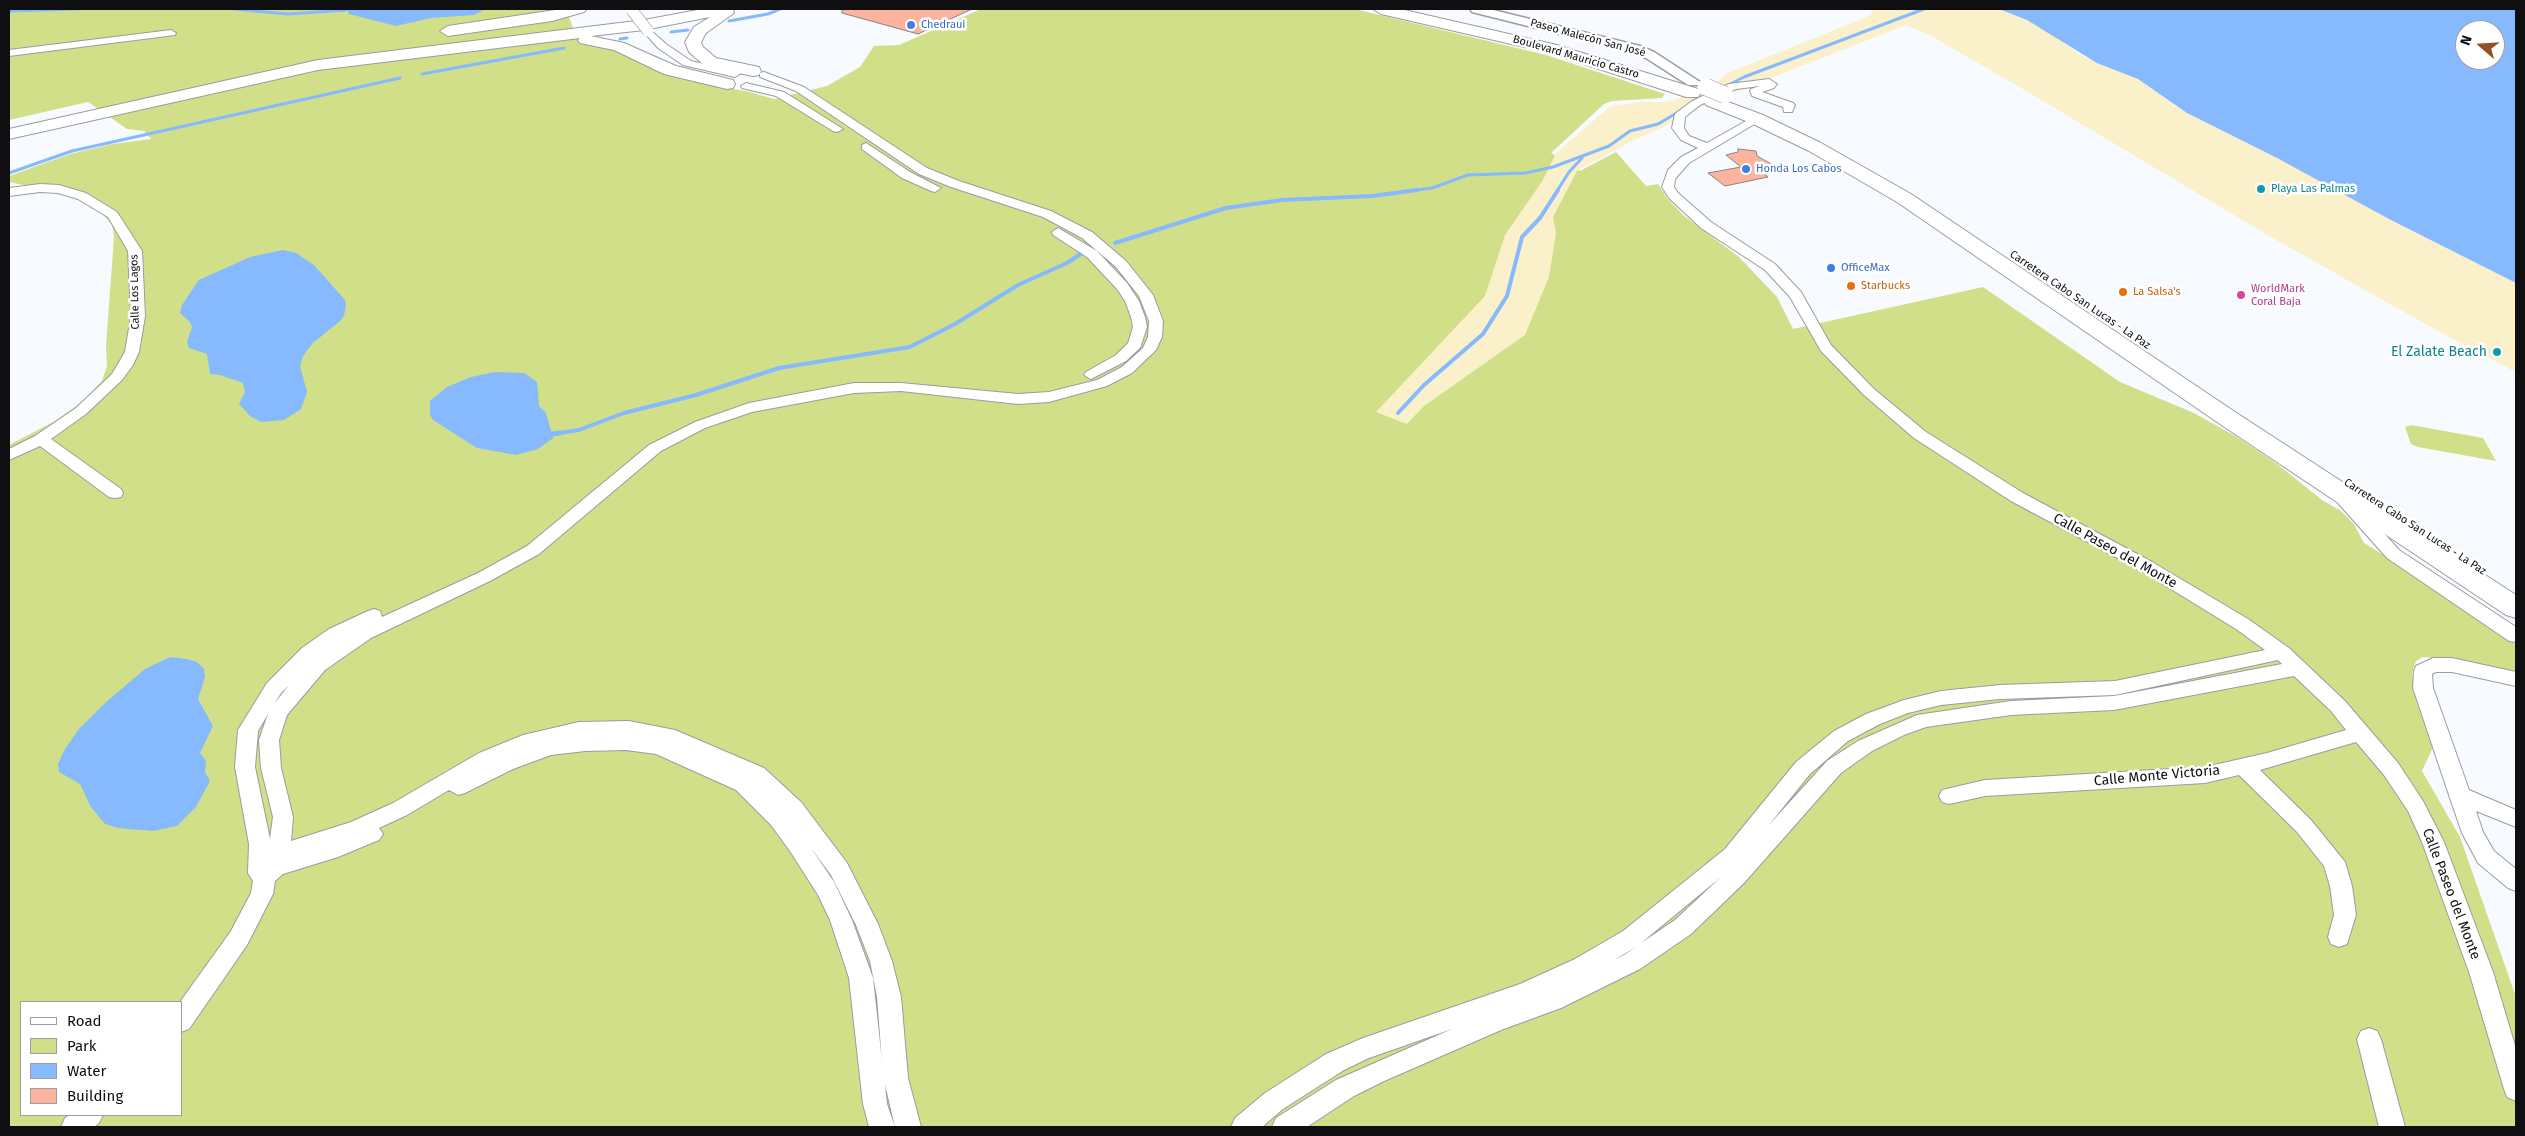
<!DOCTYPE html>
<meta charset="utf-8">
<style>
body{margin:0}
#map{position:relative;width:2525px;height:1136px;overflow:hidden;background:#f7faff;font-family:"Fira Sans",sans-serif}
canvas{display:block}
.frame{position:absolute;inset:0;border:10px solid #0f0f11;pointer-events:none}
.legend{position:absolute;left:20px;top:1001px;width:162px;height:115px;box-sizing:border-box;background:#fff;border:1px solid #9f9fa0;margin:0;padding:6px 9px;list-style:none;font-size:15px;color:#0f0f11}
.legend li{display:flex;align-items:center;gap:10px;height:25px}
.legend b{width:25px;border:1px solid #9f9fa0}
.north{position:absolute;left:2455px;top:20px;width:50px;height:50px;box-sizing:border-box;background:#fff;border:1px solid #9f9fa0;border-radius:50%;rotate:289deg;font-size:14px;font-weight:700;line-height:20px;text-align:center;color:#0f0f11}
.north::after{content:'';display:block;margin:auto;width:18px;height:22px;background:#954f26;clip-path:polygon(50% 0,100% 100%,50% 72%,0 100%)}
</style>
<div id="map">
<canvas width="2525" height="1136"></canvas>
<div class="frame"></div>
<ul class="legend">
<li><b style="height:6px;background:#fff"></b>Road</li>
<li><b style="height:14px;background:#d1e088"></b>Park</li>
<li><b style="height:14px;background:#86b9fd"></b>Water</li>
<li><b style="height:14px;background:#fcb49e"></b>Building</li>
</ul>
<div class="north">N</div>
</div>
<script>
const c = document.querySelector('canvas').getContext('2d');
c.lineJoin = 'round';
function paint(path, color) { c.fillStyle = color; c.fill(path, 'evenodd'); }
const shape = rows => new Path2D(rows.map(r => 'M' + r).join(''));
function trace(path, color, width, dash) { c.strokeStyle = color; c.lineWidth = width; c.lineCap = dash ? 'butt' : 'round'; c.setLineDash(dash || []); c.stroke(path); }
function drawText(font, color, halo, rows, align = 'center') {
  c.font = font + ' "Fira Sans",sans-serif'; c.lineWidth = 5; c.setLineDash([]); c.textBaseline = 'middle'; c.strokeStyle = halo; c.fillStyle = color; for (const [text, x, y, turn = 0] of rows) {
    c.save(); c.translate(x, y); c.rotate((+turn || 0) * Math.PI / 180); c.textAlign = isNaN(turn) ? turn : align; if (halo) c.strokeText(text, 0, 0); c.fillText(text, 0, 0); c.restore();
  }
}
paint(shape([
 [9,9,566,9,578,41,615,49,713,86,746,91,774,99,827,86,860,67,874,46,899,45,981,9,1355,9,1546,55,1665,94,1662,98,1612,101,1604,104,1551,153,1580,171,1616,152,1646,186,1658,184,1667,198,1683,215,1739,257,1777,297,1793,329,1983,287,2120,382,2194,413,2237,437,2277,464,2322,500,2341,511,2354,524,2364,543,2516,637,2516,673,2457,660,2423,657,2416,661,2412,673,2433,747,2422,771,2460,837,2516,997,2516,1127,9,1127,9,445,55,421,82,402,102,381,107,366,106,346,114,237,112,224,102,214,68,194,9,182,9,176,70,154,112,144,151,139,144,131,127,129,88,102,9,120],
 [21,1002,181,1002,181,1115,21,1115],
 [2411,425,2483,438,2496,461,2418,447,2411,444,2405,427]
]), '#d1e088');
paint(shape([
 [1872,9,1999,9,2027,20,2057,37,2078,54,2138,79,2187,113,2277,158,2389,219,2516,283,2516,372,2438,331,2271,237,2011,82,1931,36,1906,25,1705,104,1687,116,1630,142,1577,171,1553,217,1556,233,1549,277,1525,335,1424,406,1407,424,1376,412,1485,296,1505,235,1543,180,1556,153,1611,106,1640,102,1667,102,1680,98,1716,83,1728,73,1871,15]
]), '#faf0ca');
paint(shape([
 [347,9,446,10,486,9,474,15,431,18,396,26,349,14],
 [1999,9,2516,9,2516,283,2389,219,2277,158,2187,113,2138,79,2097,63,2027,20],
 [2465,30,2495,30,2495,60,2465,60],
 [283,250,296,253,314,265,345,300,346,305,344,316,340,321,313,343,303,356,300,366,307,392,301,409,284,420,261,422,250,416,239,404,245,392,243,383,220,375,210,374,207,354,189,348,187,342,192,327,190,322,180,313,182,305,199,280,250,257],
 [495,372,524,373,537,382,539,406,546,413,553,438,538,449,516,455,477,448,433,420,430,415,430,401,447,387,471,377],
 [170,657,187,659,197,662,204,669,205,677,198,699,213,726,200,753,206,761,205,772,210,781,196,807,177,826,153,831,118,828,105,824,91,807,80,784,59,772,58,764,65,749,79,729,105,703,145,669]
]), '#86b9fd');
trace(shape([
 [233,9,288,14,346,10],
 [9,11,78,9],
 [729,21,768,14,780,9],
 [671,32,688,30],
 [620,39,627,38],
 [422,74,564,48],
 [1725,87,1744,77,1924,9],
 [9,173,72,151,400,78],
 [1408,191,1432,188,1468,175,1525,173,1553,167,1609,146,1630,131,1658,124,1680,111],
 [1557,191,1569,172,1582,158]
]), '#86b9fd', 3);
trace(shape([
 [1115,243,1226,208,1282,200,1372,196,1417,190],
 [1398,413,1424,385,1483,334,1507,296,1522,237,1540,218,1558,190],
 [552,434,579,430,624,413,696,395,779,368,910,347,955,324,1018,285,1067,263,1082,253]
]), '#86b9fd', 4);
trace(shape([
 [552,434,560,433]
]), '#86b9fd', 5);
const building = shape([
 [842,9,972,9,918,34,842,13,842,9],
 [1738,149,1756,151,1757,156,1773,165,1758,168,1768,177,1725,186,1708,173,1741,167,1726,155,1738,152,1738,149]
]);
paint(building, '#fcb49e');
trace(building, '#898382', 1);
const minor = shape([
 [648,28,666,44,691,61,739,72,740,74,735,77,683,65,658,48,643,31,648,28],
 [171,30,176,33,175,35,9,56,9,50,171,30],
 [764,72,804,87,927,168,959,181,1051,211,1092,232,1126,261,1153,295,1163,321,1162,337,1156,350,1132,373,1107,386,1049,402,1018,404,901,391,854,393,752,412,705,428,661,451,539,554,490,581,371,638,325,670,287,715,279,740,281,768,293,817,291,841,351,822,393,803,479,753,523,735,579,722,629,721,675,730,764,768,801,802,847,863,878,924,892,961,901,997,908,1078,921,1127,895,1127,885,1084,887,1104,895,1127,869,1127,863,1104,849,978,830,920,818,895,790,851,771,825,736,790,656,754,626,750,585,751,551,755,513,769,465,793,458,795,449,790,407,815,379,828,383,834,379,840,338,857,283,874,275,881,273,894,247,945,189,1029,181,1032,180,1002,231,931,251,893,253,881,248,873,249,844,235,767,238,730,267,683,302,648,329,629,368,611,374,609,380,611,382,617,478,573,527,546,649,445,695,422,749,403,854,383,901,383,1018,394,1049,392,1097,380,1122,367,1143,348,1148,337,1149,321,1139,296,1116,267,1082,238,1043,217,951,187,919,174,796,91,760,77,760,73,764,72],
 [289,685,274,704,281,693,289,685],
 [268,714,259,740,261,768,273,817,270,839,255,767,258,731,268,714],
 [811,848,831,875,856,925,870,961,877,997,882,1061,873,978,852,920,834,882,811,848],
 [1769,79,1777,84,1774,88,1762,92,1793,103,1795,105,1792,112,1784,112,1783,107,1752,96,1750,91,1751,89,1760,86,1736,89,1700,105,1685,117,1684,128,1689,136,1707,143,1753,117,1757,116,1763,119,1689,163,1675,179,1674,187,1678,193,1711,222,1775,264,1801,292,1831,345,1874,389,1926,432,2023,493,2152,562,2248,619,2289,648,2345,701,2398,763,2423,801,2444,842,2493,972,2516,1049,2516,1101,2507,1097,2504,1089,2469,972,2422,842,2408,811,2384,775,2356,742,2260,770,2311,820,2345,862,2352,886,2356,915,2347,944,2339,947,2331,944,2328,937,2334,915,2330,886,2324,866,2297,832,2239,775,2205,783,1985,796,1949,804,1942,802,1939,796,1942,790,1985,780,2205,767,2267,753,2346,730,2331,711,2294,676,2114,710,2011,715,1926,727,1904,735,1872,751,1841,773,1744,883,1691,934,1640,969,1561,1008,1501,1030,1382,1082,1354,1096,1307,1127,1272,1127,1276,1118,1336,1080,1452,1029,1369,1058,1344,1070,1283,1109,1262,1127,1231,1127,1235,1118,1265,1093,1326,1054,1363,1038,1520,984,1575,959,1623,931,1725,849,1796,762,1834,731,1866,714,1904,700,1941,691,2000,685,2115,681,2265,650,2236,629,2140,570,2011,501,1914,438,1864,395,1821,351,1790,297,1765,270,1701,228,1669,198,1662,187,1668,170,1681,157,1698,148,1681,140,1672,128,1675,114,1692,101,1729,84,1769,79],
 [2278,660,2282,664,2114,696,2011,701,1917,715,1858,741,1827,761,1768,826,1810,774,1848,741,1880,724,1908,713,1941,705,2000,699,2115,695,2278,660],
 [1721,877,1675,920,1641,943,1721,877],
 [1636,947,1624,955,1614,960,1636,947],
 [746,83,784,92,843,129,837,132,833,131,776,96,742,88,741,86,746,83],
 [866,143,910,172,941,188,935,192,931,191,902,178,862,149,862,145,866,143],
 [40,184,59,185,86,193,117,212,142,251,145,316,139,352,133,365,122,380,86,414,51,439,121,489,123,493,121,497,115,498,109,497,40,446,9,460,9,449,35,436,76,408,112,374,125,352,131,316,128,251,108,217,78,199,58,193,40,192,9,196,9,188,40,184],
 [1058,228,1097,251,1127,283,1139,301,1145,317,1147,327,1140,348,1126,361,1091,379,1084,375,1086,372,1116,355,1128,343,1133,327,1131,317,1125,301,1117,289,1087,257,1053,235,1052,232,1058,228],
 [2344,494,2350,495,2399,550,2516,627,2516,642,2509,641,2387,558,2338,503,2336,499,2338,495,2344,494],
 [2433,658,2452,658,2516,672,2516,686,2452,672,2436,672,2432,674,2433,688,2469,790,2516,810,2516,827,2476,811,2483,832,2494,851,2516,869,2516,891,2508,888,2478,863,2462,833,2449,795,2413,688,2414,671,2416,666,2433,658],
 [2369,1028,2377,1031,2381,1039,2405,1127,2379,1127,2357,1039,2361,1031,2369,1028],
 [70,1115,103,1115,99,1123,94,1127,61,1127,65,1118,70,1115]
]);
const tertiary = shape([
 [1470,9,1489,9,1640,46,1654,52,1700,82,1698,85,1688,85,1646,58,1632,52,1472,12,1470,9]
]);
const trunk = shape([
 [1373,9,1400,9,1557,45,1698,89,1701,93,1698,97,1686,97,1546,52,1381,14,1373,9],
 [1712,96,1763,115,1821,143,1911,194,2235,412,2516,595,2516,618,2506,615,2217,422,1897,202,1809,151,1751,123,1706,105,1703,101,1706,97,1712,96]
]);
const motorway = shape([
 [562,9,587,9,584,12,552,21,448,36,440,31,448,26,562,9],
 [703,9,733,9,734,13,706,33,701,42,703,47,716,58,759,67,761,71,759,75,753,76,705,66,689,52,685,42,694,27,710,17,644,30,591,36,624,43,676,66,733,80,735,84,733,88,727,89,664,74,614,50,580,43,578,40,580,38,318,70,9,139,9,129,318,60,644,20,703,9]
]);
trace(minor, '#999ca0', 2);
trace(tertiary, '#999ca0', 3);
trace(trunk, '#999ca0', 2);
trace(motorway, '#999ca0', 2);
paint(minor, '#fff');
paint(tertiary, '#fff');
paint(trunk, '#fff');
paint(motorway, '#fff');
const minorBridge = shape([
 [631,9,648,31]
]);
const trunkBridge = shape([
 [1706,87,1725,95]
]);
trace(minorBridge, '#999ca0', 12, []);
trace(trunkBridge, '#999ca0', 18, []);
trace(minorBridge, '#fff', 11);
trace(trunkBridge, '#fff', 17);
for (const [x, y, r, color] of [
 [911,25,5,"#3f7fe0"],
 [1746,169,5,"#3f7fe0"],
 [2261,189,5,"#0f9aa8"],
 [1831,268,5,"#3f7fe0"],
 [1851,286,5,"#e8710a"],
 [2123,292,5,"#e8710a"],
 [2241,295,5,"#d1479c"],
 [2497,352,5,"#0f9aa8"]
]) { const dot = new Path2D(); dot.arc(x, y, r, 0, 2 * Math.PI); c.fillStyle = color; c.fill(dot); trace(dot, '#fff', 2); }
drawText('11px', '#366cbe', '#fff', [
 ["Chedraui",921,25],
 ["Honda Los Cabos",1756,169],
 ["OfficeMax",1841,268]
], 'left');
drawText('11px', '#0f0f11', '#fff', [
 ["Paseo Malecón San José",1588,38,15],
 ["Boulevard Mauricio Castro",1576,57,16],
 ["Calle Los Lagos",135,292,-91],
 ["Carretera Cabo San Lucas - La Paz",2080,300,34],
 ["Carretera Cabo San Lucas - La Paz",2415,527,33]
]);
drawText('11px', '#0d838f', '#fff', [
 ["Playa Las Palmas",2271,189]
], 'left');
drawText('11px', '#c56008', '#fff', [
 ["Starbucks",1861,286],
 ["La Salsa's",2133,292]
], 'left');
drawText('11px', '#b23c85', '#fff', [
 ["WorldMark",2251,289],
 ["Coral Baja",2251,302]
], 'left');
drawText('14px', '#0d838f', '#fff', [
 ["El Zalate Beach",2487,352]
], 'right');
drawText('14px', '#0f0f11', '#fff', [
 ["Calle Paseo del Monte",2115,551,29],
 ["Calle Monte Victoria",2157,776,-5],
 ["Calle Paseo del Monte",2451,894,69]
]);
</script>
